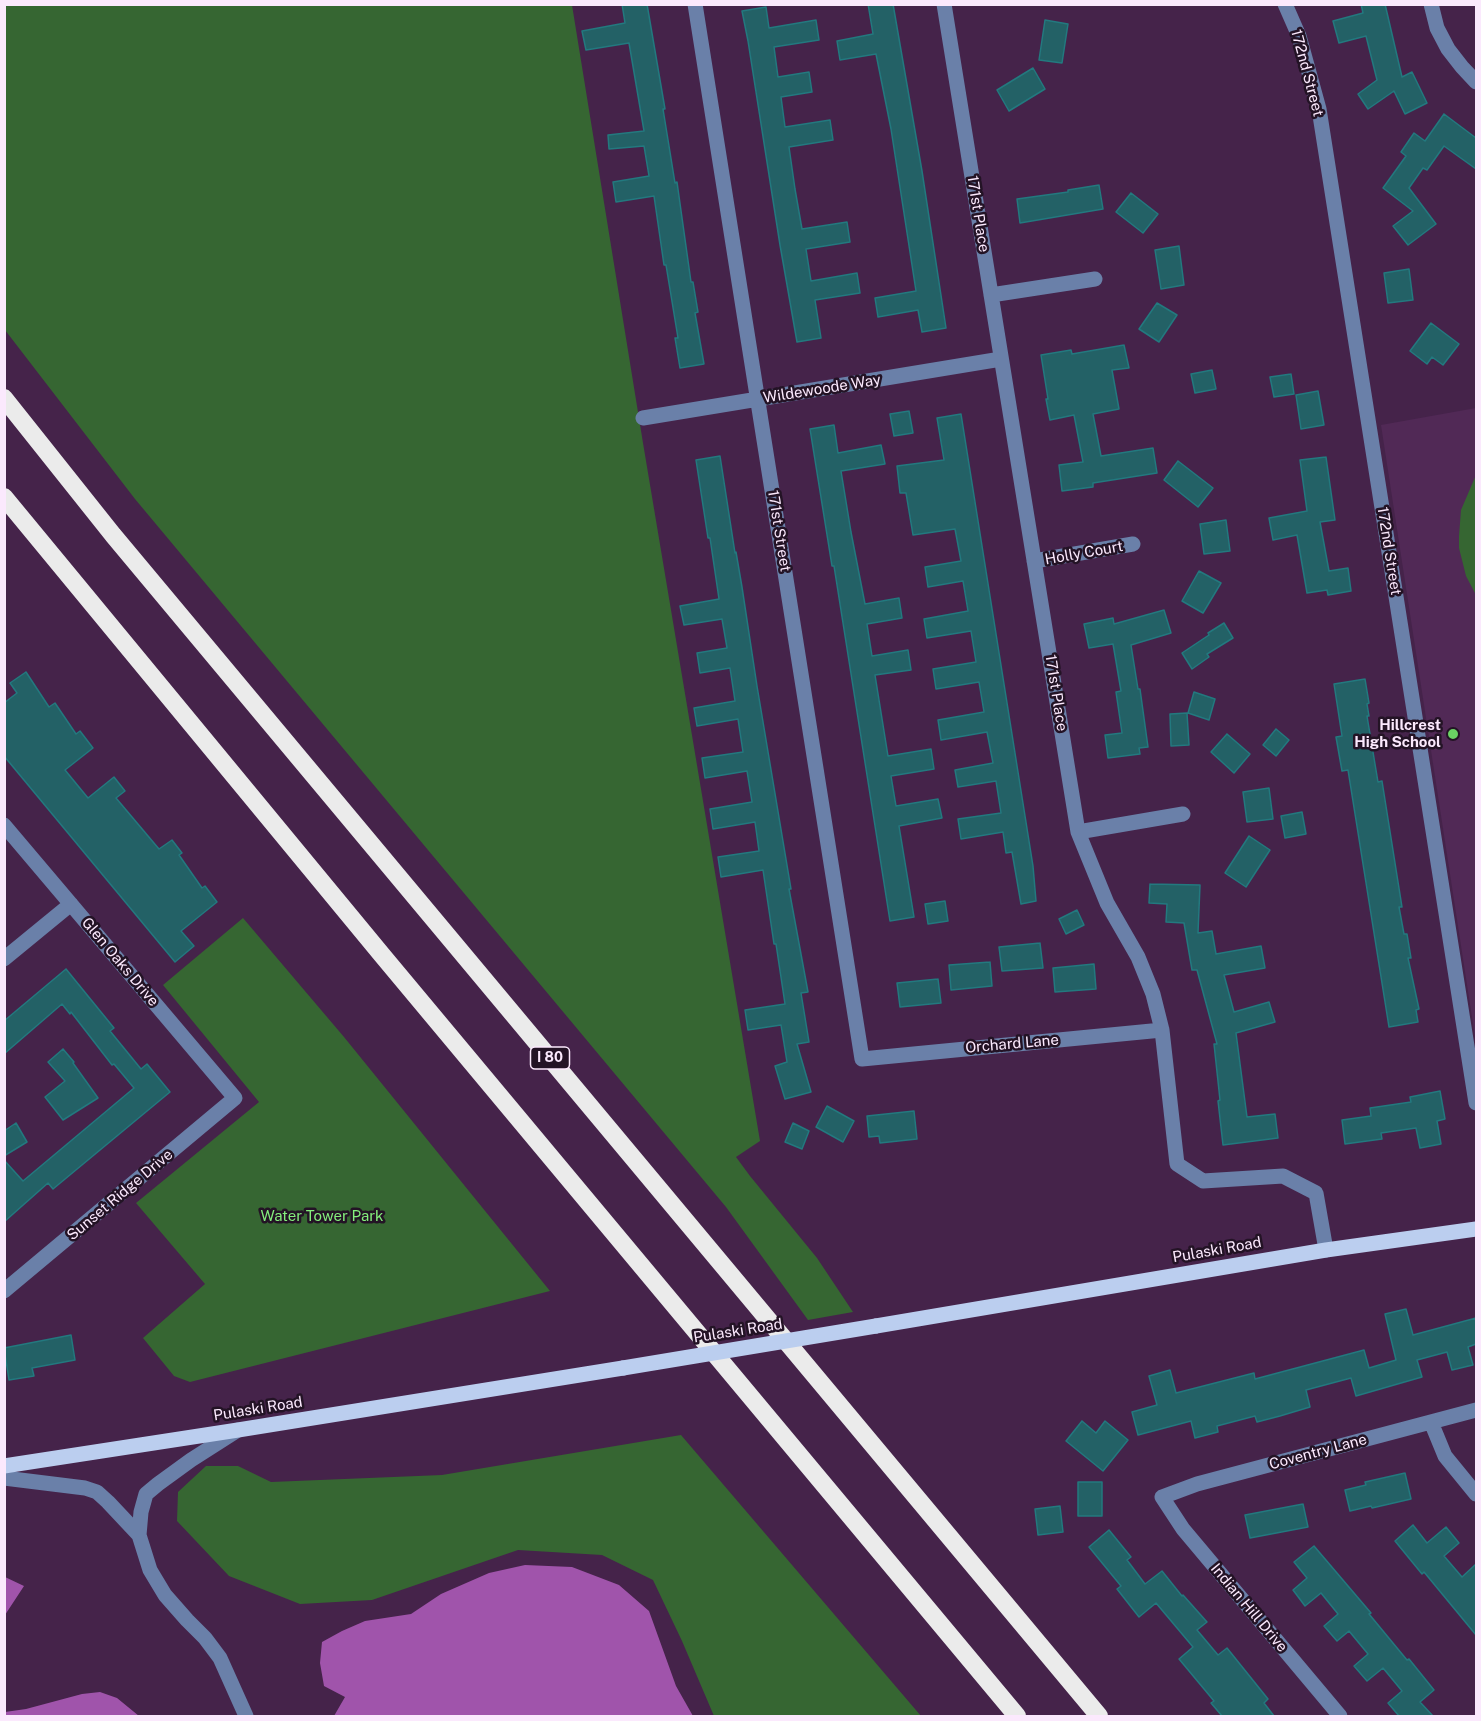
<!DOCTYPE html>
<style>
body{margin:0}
#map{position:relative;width:1481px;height:1721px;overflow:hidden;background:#45234a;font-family:"Public Sans",sans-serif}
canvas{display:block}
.frame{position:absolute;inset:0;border:6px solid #fbe9fd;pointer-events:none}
</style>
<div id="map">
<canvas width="1481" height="1721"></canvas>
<div class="frame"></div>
</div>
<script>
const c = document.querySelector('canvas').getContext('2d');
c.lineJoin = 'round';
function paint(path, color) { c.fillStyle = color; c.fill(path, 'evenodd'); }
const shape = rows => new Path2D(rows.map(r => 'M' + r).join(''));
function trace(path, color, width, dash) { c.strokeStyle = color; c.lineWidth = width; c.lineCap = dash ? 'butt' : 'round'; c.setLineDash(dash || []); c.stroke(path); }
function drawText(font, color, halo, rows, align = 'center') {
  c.font = font + ' "Public Sans",sans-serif'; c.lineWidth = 5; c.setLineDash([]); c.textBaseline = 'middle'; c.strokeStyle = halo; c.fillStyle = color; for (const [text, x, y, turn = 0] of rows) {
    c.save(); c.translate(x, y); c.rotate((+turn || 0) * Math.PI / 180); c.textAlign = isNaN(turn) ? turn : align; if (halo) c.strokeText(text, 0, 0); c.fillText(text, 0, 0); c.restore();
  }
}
paint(shape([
 [1476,408,1476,1043,1381,425]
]), '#512956');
paint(shape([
 [5,5,572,5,643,443,760,1141,736,1157,750,1176,817,1258,853,1312,808,1320,726,1207,135,499,5,330],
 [1476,475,1476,595,1466,576,1459,548,1459,536,1461,510],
 [243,918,344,1037,550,1291,190,1382,174,1376,143,1338,205,1284,136,1203,259,1102,163,985],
 [681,1435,921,1716,714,1716,682,1641,653,1580,602,1555,518,1550,372,1600,300,1604,229,1576,177,1521,178,1492,206,1466,238,1466,271,1482,442,1475]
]), '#366632');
paint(shape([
 [525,1565,572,1567,619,1585,649,1611,676,1686,693,1716,334,1716,345,1697,324,1686,320,1663,322,1642,342,1631,365,1621,411,1614,441,1594,489,1573],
 [5,1577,24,1586,5,1615],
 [100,1692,117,1698,139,1716,5,1716,5,1712,26,1709,82,1694]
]), '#a054ab');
const building = shape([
 [622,4,647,4,665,109,663,109,675,183,677,182,691,282,693,282,698,312,695,313,704,364,680,368,675,338,678,338,666,265,664,265,654,196,616,202,613,182,649,176,644,146,609,149,608,135,644,131,629,43,586,50,582,31,625,23,622,4],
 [868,4,893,4,922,171,946,328,922,332,918,310,878,317,875,298,916,291,891,129,876,54,840,60,837,41,873,34,868,4],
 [1361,4,1385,4,1402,77,1412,72,1427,103,1405,114,1394,91,1368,109,1358,94,1377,80,1366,36,1339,43,1333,21,1363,13,1361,4],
 [766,7,769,28,816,20,819,40,774,47,778,77,809,72,812,92,781,97,785,127,830,120,833,140,789,147,795,189,802,229,847,222,850,242,806,249,811,281,857,273,860,293,815,300,821,338,797,342,780,245,748,41,742,11,766,7],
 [1045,20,1068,24,1062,63,1039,60,1045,20],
 [1033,68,1045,89,1009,111,997,90,1033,68],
 [1444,114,1476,138,1476,169,1444,146,1427,170,1423,168,1409,188,1436,224,1408,245,1393,226,1413,211,1383,188,1406,156,1401,152,1414,133,1425,141,1444,114],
 [1099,185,1103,209,1020,223,1017,199,1068,192,1068,190,1099,185],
 [1131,193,1158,214,1143,233,1116,212,1131,193],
 [1179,246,1184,285,1161,289,1155,250,1179,246],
 [1409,269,1413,300,1388,303,1384,273,1409,269],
 [1157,303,1177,315,1159,342,1139,329,1157,303],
 [1431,323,1459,344,1443,365,1432,357,1427,364,1410,351,1431,323],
 [1124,345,1129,368,1112,370,1119,409,1093,414,1101,456,1153,448,1157,473,1093,483,1093,487,1062,491,1059,465,1083,462,1074,415,1050,420,1046,399,1048,399,1041,355,1071,350,1072,354,1124,345],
 [1212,370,1216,389,1195,393,1191,374,1212,370],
 [1291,374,1294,394,1274,397,1270,377,1291,374],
 [1318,391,1324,425,1301,429,1296,395,1318,391],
 [909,411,913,433,894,436,890,414,909,411],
 [961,414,1033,866,1036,901,1021,904,1012,852,1006,853,1003,832,961,839,958,819,1001,813,996,781,958,787,955,770,993,763,987,732,941,740,938,720,984,712,979,682,936,689,933,669,976,662,971,631,927,638,924,619,968,611,963,581,928,587,925,567,961,561,955,529,913,535,906,493,900,493,897,466,944,460,937,418,961,414],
 [834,425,838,453,881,445,885,464,841,471,851,532,865,604,899,598,902,618,867,624,872,656,908,650,911,670,875,675,888,756,931,749,934,769,891,776,896,806,938,799,942,818,899,826,914,917,890,921,834,566,832,566,810,429,834,425],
 [720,456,735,553,736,552,742,587,757,686,791,889,789,889,808,992,801,993,809,1042,797,1044,811,1092,785,1099,775,1066,787,1062,781,1025,748,1030,745,1010,785,1004,776,944,774,944,763,870,721,877,718,857,759,851,755,822,713,829,710,809,752,802,747,771,705,778,702,758,743,752,738,719,697,726,694,708,735,701,730,668,700,673,697,653,727,648,722,619,684,625,680,606,719,599,710,538,708,538,696,460,720,456],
 [1326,457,1335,520,1320,522,1329,571,1348,568,1351,591,1328,595,1327,590,1307,593,1297,535,1273,540,1269,518,1307,511,1300,460,1326,457],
 [1178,461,1213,488,1198,507,1164,480,1178,461],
 [1226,520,1230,551,1204,554,1200,524,1226,520],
 [1199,571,1221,583,1203,613,1182,601,1199,571],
 [1164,610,1171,633,1131,645,1138,689,1140,689,1148,747,1139,748,1140,754,1108,758,1105,735,1122,733,1116,692,1121,691,1113,644,1089,648,1084,624,1113,618,1114,624,1164,610],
 [1224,623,1233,638,1207,654,1209,657,1192,669,1182,653,1209,635,1208,633,1224,623],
 [26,672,49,707,55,703,76,734,80,731,93,748,65,770,88,798,114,777,125,791,116,798,159,849,172,840,182,853,179,855,202,888,205,886,217,902,181,931,194,946,175,962,4,756,4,703,17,693,10,683,26,672],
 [1365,679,1369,703,1367,704,1369,716,1367,716,1378,782,1382,781,1402,907,1399,907,1404,934,1407,934,1411,958,1408,958,1419,1009,1416,1010,1418,1022,1389,1027,1348,770,1342,771,1336,737,1342,736,1334,684,1365,679],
 [1194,692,1215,699,1209,720,1188,713,1194,692],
 [1187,713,1189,745,1171,746,1170,714,1187,713],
 [1276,729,1289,740,1276,756,1263,745,1276,729],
 [1227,734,1250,754,1234,773,1211,752,1227,734],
 [1269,788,1273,819,1247,822,1243,792,1269,788],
 [1302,812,1306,834,1285,838,1281,816,1302,812],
 [1249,836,1270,850,1246,887,1225,873,1249,836],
 [1150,884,1200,885,1198,933,1212,931,1216,954,1261,946,1265,968,1224,975,1234,1012,1269,1002,1275,1022,1236,1033,1247,1117,1275,1114,1278,1138,1223,1145,1218,1101,1220,1100,1214,1044,1217,1044,1197,970,1192,970,1184,923,1166,922,1167,904,1149,903,1150,884],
 [945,901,948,921,928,924,925,904,945,901],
 [1077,910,1084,925,1066,934,1059,919,1077,910],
 [1040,943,1043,968,1002,971,999,947,1040,943],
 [990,962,992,986,951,990,949,965,990,962],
 [1094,964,1096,989,1055,992,1053,968,1094,964],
 [66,969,114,1028,110,1031,141,1069,147,1064,170,1092,53,1189,48,1183,4,1222,4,1160,23,1181,134,1088,114,1064,112,1065,71,1012,70,1014,62,1004,4,1054,4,1021,66,969],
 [938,979,941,1003,900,1007,897,983,938,979],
 [63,1049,74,1062,73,1063,98,1098,63,1120,45,1097,65,1081,48,1062,63,1049],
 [1440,1091,1445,1119,1437,1121,1441,1144,1420,1148,1416,1128,1381,1133,1382,1139,1345,1144,1342,1120,1371,1116,1370,1108,1411,1102,1410,1097,1440,1091],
 [827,1106,854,1121,843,1142,816,1127,827,1106],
 [914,1111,917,1139,880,1143,879,1136,869,1137,867,1116,914,1111],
 [16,1123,27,1142,4,1156,4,1131,16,1123],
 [793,1123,809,1131,802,1149,785,1142,793,1123],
 [1406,1309,1413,1335,1476,1318,1476,1344,1468,1347,1473,1365,1452,1370,1447,1352,1417,1360,1422,1377,1356,1396,1351,1378,1306,1390,1310,1407,1280,1416,1257,1422,1255,1416,1217,1426,1218,1432,1195,1438,1191,1421,1138,1435,1132,1412,1157,1405,1149,1376,1170,1370,1176,1393,1254,1373,1255,1379,1364,1350,1369,1368,1396,1360,1385,1314,1406,1309],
 [71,1335,75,1360,32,1368,34,1376,9,1380,4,1348,71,1335],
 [1082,1421,1096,1433,1105,1421,1128,1440,1103,1471,1066,1441,1082,1421],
 [1405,1473,1411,1499,1372,1508,1371,1506,1350,1511,1345,1490,1366,1485,1365,1482,1405,1473],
 [1078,1482,1102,1482,1102,1516,1078,1516,1078,1482],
 [1303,1504,1308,1527,1250,1538,1245,1515,1303,1504],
 [1060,1506,1063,1532,1038,1535,1035,1509,1060,1506],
 [1413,1525,1427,1543,1446,1527,1459,1543,1444,1556,1462,1577,1476,1564,1476,1635,1424,1572,1422,1574,1395,1541,1413,1525],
 [1109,1530,1131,1557,1127,1560,1145,1584,1162,1571,1182,1596,1183,1595,1207,1622,1197,1630,1218,1655,1227,1648,1268,1699,1264,1703,1274,1716,1222,1716,1211,1703,1214,1701,1179,1659,1193,1647,1156,1603,1139,1617,1117,1589,1121,1586,1089,1547,1109,1530],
 [1314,1546,1371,1613,1369,1614,1407,1660,1409,1659,1434,1690,1420,1702,1433,1716,1399,1716,1388,1703,1402,1691,1383,1668,1367,1681,1354,1666,1368,1654,1349,1631,1337,1641,1324,1626,1338,1614,1321,1593,1305,1606,1293,1590,1307,1578,1294,1562,1314,1546]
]);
paint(building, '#236166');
trace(building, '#23797f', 1.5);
trace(shape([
 [695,4,862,1059,1162,1030],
 [944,4,1078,832,1107,903,1138,957,1153,994,1162,1030,1177,1164,1203,1181,1283,1176,1316,1193,1326,1250],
 [1285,4,1299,36,1319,109,1476,1103],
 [1431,4,1437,28,1448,49,1462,67,1476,82],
 [991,295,1095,279],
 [643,418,1001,359],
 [1034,561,1133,544],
 [4,825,235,1098,4,1291],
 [1078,832,1183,814],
 [4,959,71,904],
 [1431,1422,1445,1456,1476,1494],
 [4,1478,85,1488,97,1492,108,1502,139,1535,150,1570,165,1595,187,1620,205,1638,220,1658,246,1716],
 [139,1535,141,1512,146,1494,158,1484,191,1460,238,1430],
 [1340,1716,1183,1529,1162,1497,1197,1484,1476,1410]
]), '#6a80a9', 15);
trace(shape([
 [876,1326,1326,1250,1476,1229],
 [4,1466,238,1430,623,1368]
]), '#bbceef', 15);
trace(shape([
 [4,398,113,535,1099,1716],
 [4,497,382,955,1017,1716]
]), '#ebebeb', 18);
trace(shape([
 [623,1368,876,1326]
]), '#bbceef', 15);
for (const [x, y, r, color] of [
 [1453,734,6,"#6ad363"]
]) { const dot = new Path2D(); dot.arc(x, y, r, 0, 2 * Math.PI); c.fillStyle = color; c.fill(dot); trace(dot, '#231325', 2); }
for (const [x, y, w] of [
 [550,1058,39]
]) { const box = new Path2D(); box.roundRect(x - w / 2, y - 11, w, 22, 4.5); c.fillStyle = '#231325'; c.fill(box); trace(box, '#fbe9fd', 1.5); }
drawText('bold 14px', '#fbe9fd', null, [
 ["I 80",550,1058]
]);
drawText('15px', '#fbe9fd', '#231325', [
 ["172nd Street",1307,73,75],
 ["171st Place",978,214,81],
 ["Wildewoode Way",822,389,-9],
 ["171st Street",779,531,81],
 ["172nd Street",1389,551,81],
 ["Holly Court",1084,553,-10],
 ["171st Place",1056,693,81],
 ["Glen Oaks Drive",120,962,50],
 ["Orchard Lane",1012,1044,-5],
 ["Sunset Ridge Drive",120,1195,-40],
 ["Pulaski Road",1217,1250,-10],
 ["Pulaski Road",738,1331,-9],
 ["Pulaski Road",258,1409,-9],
 ["Coventry Lane",1318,1452,-15],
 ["Indian Hill Drive",1249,1608,50]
]);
drawText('bold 15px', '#fbe9fd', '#231325', [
 ["Hillcrest",1441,725],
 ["High School",1441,742]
], 'right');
drawText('15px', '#84ee7c', '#231325', [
 ["Water Tower Park",322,1216]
]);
</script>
